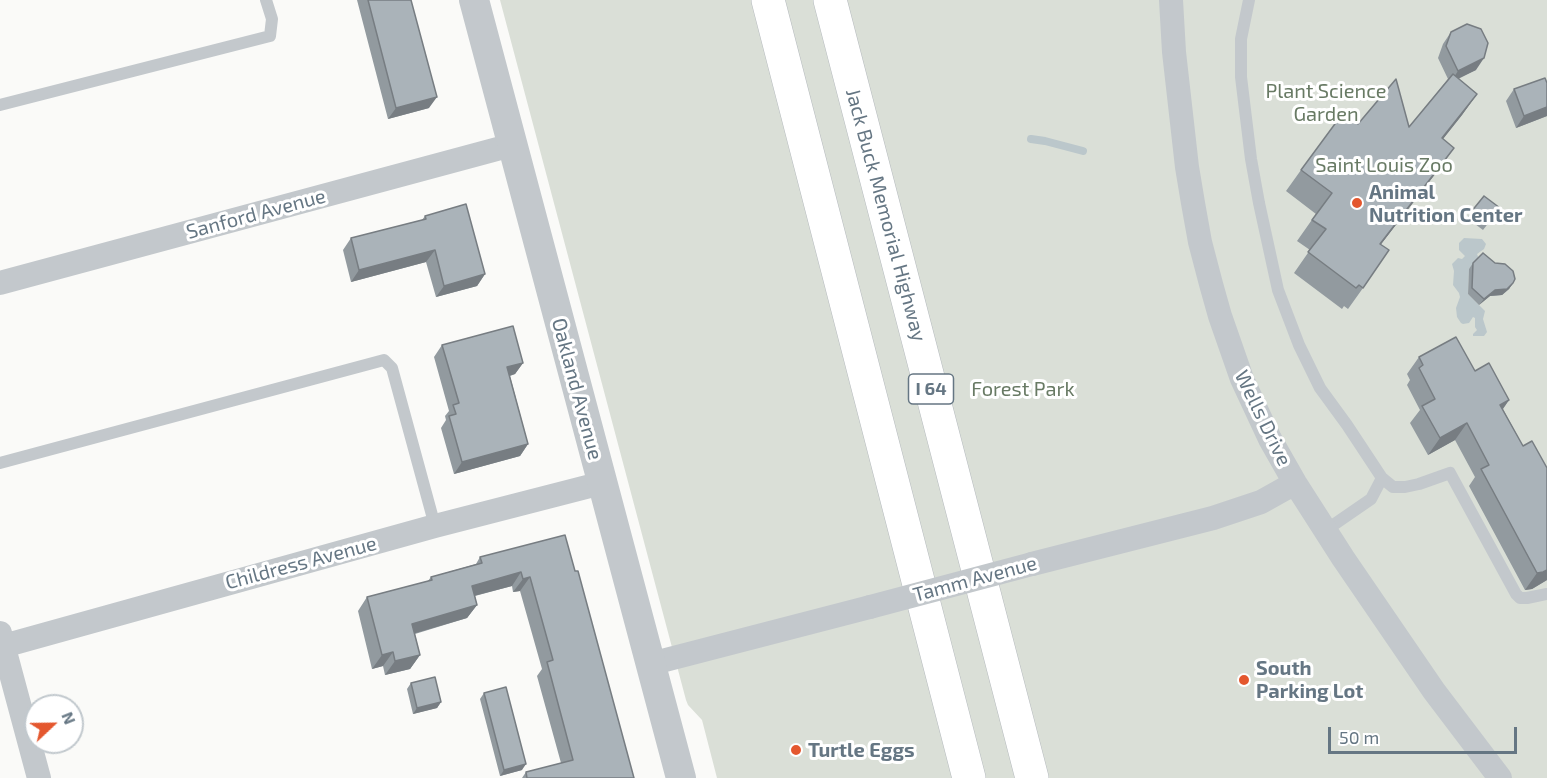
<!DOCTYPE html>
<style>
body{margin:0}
#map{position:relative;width:1547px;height:778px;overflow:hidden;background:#fafaf8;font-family:"Exo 2",sans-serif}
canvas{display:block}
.north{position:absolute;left:24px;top:694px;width:60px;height:60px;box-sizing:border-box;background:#fff;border:2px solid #c1c8cd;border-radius:50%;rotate:68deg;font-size:16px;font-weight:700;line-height:24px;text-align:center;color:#657683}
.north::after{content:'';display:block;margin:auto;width:21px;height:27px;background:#e4572e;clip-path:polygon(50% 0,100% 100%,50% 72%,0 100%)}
.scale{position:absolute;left:1328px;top:727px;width:189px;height:27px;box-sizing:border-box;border:3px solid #657683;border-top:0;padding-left:8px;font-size:18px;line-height:21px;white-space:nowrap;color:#657683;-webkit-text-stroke:4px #fff;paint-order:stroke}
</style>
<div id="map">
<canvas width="1547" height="778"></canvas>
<div class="north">N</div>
<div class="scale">50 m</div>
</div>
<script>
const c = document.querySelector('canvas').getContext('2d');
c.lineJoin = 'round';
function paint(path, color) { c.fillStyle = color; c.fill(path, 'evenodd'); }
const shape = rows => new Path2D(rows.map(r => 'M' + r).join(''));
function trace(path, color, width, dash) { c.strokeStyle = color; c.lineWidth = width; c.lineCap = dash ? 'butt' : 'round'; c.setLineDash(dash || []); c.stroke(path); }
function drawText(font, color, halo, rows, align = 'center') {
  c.font = font + ' "Exo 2",sans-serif'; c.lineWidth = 6; c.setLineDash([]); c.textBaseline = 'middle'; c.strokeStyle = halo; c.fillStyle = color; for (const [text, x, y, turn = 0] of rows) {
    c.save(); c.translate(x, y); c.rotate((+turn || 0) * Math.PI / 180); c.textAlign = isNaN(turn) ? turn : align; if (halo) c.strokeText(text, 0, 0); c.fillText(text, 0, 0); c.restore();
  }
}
paint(shape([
 [500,0,1547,0,1547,778,717,778,702,720,688,705,686,700]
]), '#dadfd7');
paint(shape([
 [1464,238,1482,239,1486,244,1484,249,1477,254,1479,259,1469,269,1468,294,1485,311,1483,319,1487,332,1484,336,1473,336,1473,334,1477,330,1475,327,1475,318,1473,317,1469,323,1463,324,1461,323,1457,317,1456,308,1460,297,1459,293,1453,285,1454,271,1452,264,1458,258,1462,259,1465,256,1459,250,1459,243]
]), '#bbc7cb');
trace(shape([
 [1031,139,1045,141,1083,151]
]), '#bbc7cb', 8);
const motorway = shape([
 [768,0,969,778],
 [830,0,1032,778]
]);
trace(motorway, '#b4b9bd', 34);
trace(shape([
 [1249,0,1241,39,1241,77,1251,159,1259,203,1278,290,1299,345,1320,388,1347,425,1382,478,1393,487,1405,487,1419,484,1450,473,1516,594,1520,598,1527,598,1547,594],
 [0,105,270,36,272,19,266,0],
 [0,463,384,360,392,368,435,526],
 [1326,530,1371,499,1382,478]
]), '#c3c8cc', 12);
trace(shape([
 [1171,0,1174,52,1187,167,1193,203,1200,242,1211,284,1220,316,1242,379,1270,439,1295,483,1343,558,1434,691,1500,778],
 [0,283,512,145],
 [1032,564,1213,518,1261,502,1295,483],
 [0,633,39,778],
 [0,647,435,526,602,483],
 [650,664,870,607]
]), '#c3c8cc', 24);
trace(shape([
 [474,0,681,778]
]), '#c3c8cc', 30);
trace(motorway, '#fff', 33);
trace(shape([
 [870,607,1032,564]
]), '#c3c8cc', 24);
paint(shape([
 [357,0,411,0,429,108,388,119],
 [1451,32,1476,70,1458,78,1477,94,1462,115,1443,139,1439,169,1381,244,1363,288,1348,309,1344,306,1342,309,1294,273,1310,250,1297,241,1316,214,1286,191,1301,170,1358,124,1409,127,1448,79,1438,58,1443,44],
 [1547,83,1547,116,1516,128,1506,101,1514,89],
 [1484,196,1500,208,1483,230,1467,218],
 [425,216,485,274,477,286,436,297,426,262,351,282,343,250,351,238,422,220],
 [1473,263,1513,283,1509,289,1502,295,1490,296,1479,305,1468,294,1469,269],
 [442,345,523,363,515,374,510,376,528,444,520,456,454,474,441,428,446,420,445,416,449,411,434,357],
 [1419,357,1475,371,1509,400,1503,409,1523,446,1547,468,1547,580,1532,589,1525,590,1469,486,1475,477,1455,440,1428,455,1410,423,1420,410,1407,385,1410,380,1407,374],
 [480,557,575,571,634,778,522,778,526,772,561,763,537,676,542,669,520,591,513,592,512,586,475,596,477,605,467,618,415,634,420,655,410,669,385,675,383,666,372,669,358,611,367,597,428,581,431,577,476,564],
 [411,683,441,702,437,708,413,714,407,689],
 [484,693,522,770,500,776,480,699]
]), '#929a9f');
paint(shape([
 [1484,58,1476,70,1450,83,1458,71],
 [1477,94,1462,115,1427,159,1442,138],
 [437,97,429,108,388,119,396,108],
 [1547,107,1547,116,1516,128,1524,116],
 [1454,148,1439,169,1365,265,1380,244],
 [435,250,426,262,351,282,359,270],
 [485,274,477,286,436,297,444,286],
 [1513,283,1509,289,1502,295,1490,296,1479,305,1484,299,1495,290],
 [523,363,515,374,499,379,507,367],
 [1509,400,1497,417,1500,405],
 [1467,423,1455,440,1428,455,1440,438],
 [528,444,520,456,454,474,462,462],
 [1547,570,1547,580,1532,589,1525,590,1537,573],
 [521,572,512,586,462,599,472,586],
 [530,577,520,591,513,592,523,579],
 [477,605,467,618,402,637,412,624],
 [393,652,383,666,372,669,382,655],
 [420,655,410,669,385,675,395,661],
 [441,702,437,708,413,714,417,708],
 [526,764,522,770,500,776,504,770]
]), '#777d82');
const building = shape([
 [368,0,411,0,437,97,396,108,368,0],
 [1467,24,1481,29,1488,43,1484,58,1458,71,1446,46,1451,32,1467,24],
 [1453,74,1477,94,1442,138,1454,148,1380,244,1389,250,1363,288,1359,285,1356,288,1308,252,1326,229,1312,220,1332,193,1301,170,1343,113,1358,124,1396,79,1409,127,1453,74],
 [1545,78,1547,83,1547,107,1524,116,1514,89,1545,78],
 [1484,196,1500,208,1487,224,1471,212,1484,196],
 [466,204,485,274,444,286,435,250,359,270,351,238,426,219,425,216,466,204],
 [1483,253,1495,263,1505,264,1513,271,1515,279,1513,283,1507,289,1495,290,1484,299,1472,288,1473,263,1483,253],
 [513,326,523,363,507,367,528,444,462,462,449,416,456,414,453,405,459,403,442,345,513,326],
 [1456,337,1475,371,1489,363,1509,400,1500,405,1523,446,1532,441,1547,468,1547,570,1543,572,1537,573,1481,469,1489,465,1467,423,1440,438,1422,406,1435,399,1419,368,1423,365,1419,357,1456,337],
 [565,535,575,571,578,571,634,778,527,778,526,772,573,760,547,662,553,660,530,577,523,579,521,572,472,586,477,605,412,624,420,655,395,661,393,652,382,655,367,597,432,580,431,577,482,563,480,557,565,535],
 [435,677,441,702,417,708,411,683,435,677],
 [506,687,526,764,504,770,484,693,506,687]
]);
paint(building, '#aab3b9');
trace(building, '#777d82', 1.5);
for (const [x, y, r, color] of [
 [1357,203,6,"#e4572e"],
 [1244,680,6,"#e4572e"],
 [796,750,6,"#e4572e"]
]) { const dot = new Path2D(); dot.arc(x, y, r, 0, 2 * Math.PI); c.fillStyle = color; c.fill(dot); trace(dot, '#fff', 2); }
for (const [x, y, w] of [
 [931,389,45]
]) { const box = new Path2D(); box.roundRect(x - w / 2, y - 15, w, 30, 4.5); c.fillStyle = '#fff'; c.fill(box); trace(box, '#657683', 1.5); }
drawText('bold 18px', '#657683', null, [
 ["I 64",931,389]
]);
drawText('20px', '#687a64', '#fff', [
 ["Plant Science",1326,91],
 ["Garden",1326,114],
 ["Saint Louis Zoo",1384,165],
 ["Forest Park",1023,389]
]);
drawText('bold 20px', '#657683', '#fff', [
 ["Animal",1369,192],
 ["Nutrition Center",1369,215],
 ["South",1256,668],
 ["Parking Lot",1256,691],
 ["Turtle Eggs",808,750]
], 'left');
drawText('20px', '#657683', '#fff', [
 ["Sanford Avenue",256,214,-15],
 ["Jack Buck Memorial Highway",886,215,75],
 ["Oakland Avenue",577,389,75],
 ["Wells Drive",1263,418,64],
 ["Childress Avenue",301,563,-15],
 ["Tamm Avenue",975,579,-15]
]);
</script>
